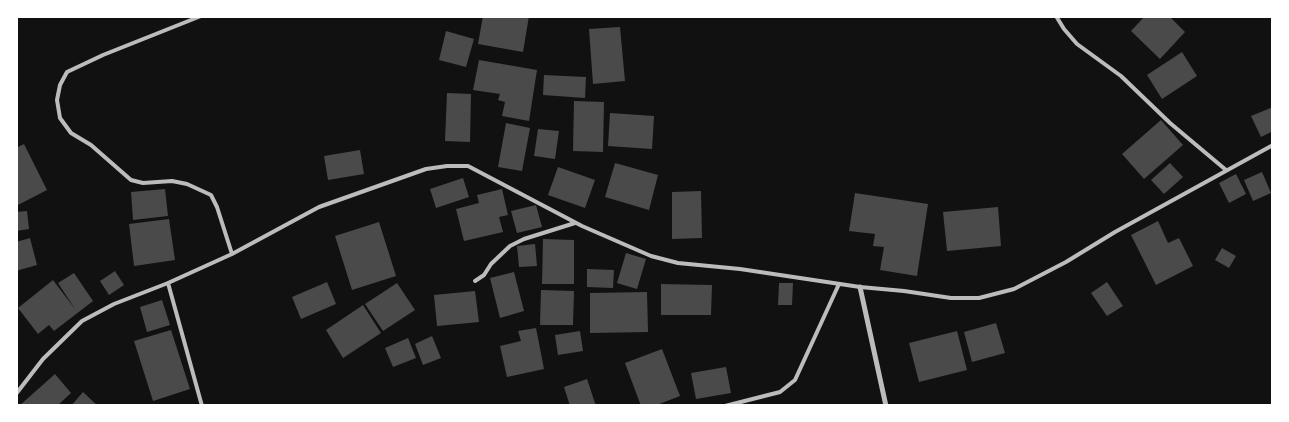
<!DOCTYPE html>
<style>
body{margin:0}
#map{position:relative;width:1289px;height:422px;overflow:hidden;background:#111;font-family:Roboto,sans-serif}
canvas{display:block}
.frame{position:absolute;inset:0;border:18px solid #fff;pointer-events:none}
</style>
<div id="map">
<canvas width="1289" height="422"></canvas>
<div class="frame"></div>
</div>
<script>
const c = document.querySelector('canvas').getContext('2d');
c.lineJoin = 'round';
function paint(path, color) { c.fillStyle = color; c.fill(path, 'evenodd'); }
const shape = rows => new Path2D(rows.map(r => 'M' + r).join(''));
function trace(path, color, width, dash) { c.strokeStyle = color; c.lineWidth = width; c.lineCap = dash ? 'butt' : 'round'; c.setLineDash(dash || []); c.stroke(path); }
paint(shape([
 [483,16,529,16,523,52,478,44],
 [1145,16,1169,16,1185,32,1160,59,1131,31],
 [620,27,625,81,593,84,589,29],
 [446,31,474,39,466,67,439,60],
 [1182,52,1197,76,1162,99,1147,75],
 [479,60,537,70,529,121,502,116,505,102,498,100,500,94,473,90],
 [544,75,586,77,585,98,543,95],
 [447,93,471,94,470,142,445,141],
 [574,101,604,102,603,152,573,151],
 [1273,107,1273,131,1261,137,1251,116],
 [610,113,654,116,652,149,608,146],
 [1161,120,1183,145,1144,179,1122,154],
 [506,123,530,128,522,171,498,167],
 [538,129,559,131,555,159,534,156],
 [24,144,47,190,16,206,16,148],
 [360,150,364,174,328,180,324,156],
 [615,163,658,175,649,210,605,197],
 [1170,163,1183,177,1164,194,1151,180],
 [558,167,595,180,585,208,548,195],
 [1262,172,1271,193,1253,201,1244,180],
 [1236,174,1246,194,1229,203,1219,183],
 [463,178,469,197,436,208,430,189],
 [165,189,168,216,133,220,131,192],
 [502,189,508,215,499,217,503,232,464,241,456,209,479,203,477,195],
 [701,191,702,238,672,239,672,192],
 [855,193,928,204,917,276,880,270,884,247,873,246,875,234,849,231],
 [536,205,542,227,517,233,511,211],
 [998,207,1001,246,947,251,943,212],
 [27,211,29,229,16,231,16,212],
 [169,219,175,260,134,266,129,224],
 [1158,221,1168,243,1179,238,1193,266,1156,285,1131,235],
 [379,222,396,276,352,290,335,236],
 [30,238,37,265,16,271,16,242],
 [543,239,574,240,574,284,542,284],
 [535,244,537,266,519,267,517,246],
 [1222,248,1236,256,1229,268,1215,260],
 [626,253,646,259,637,289,617,283],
 [587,269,614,270,613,288,587,287],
 [115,271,124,285,109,295,100,281],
 [514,272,524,311,500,318,490,278],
 [74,273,93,301,54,331,49,325,38,334,18,308,53,280,75,309,58,283],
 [327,282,336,304,301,319,292,297],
 [1107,282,1123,306,1107,316,1091,293],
 [397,283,415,310,383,331,365,304],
 [779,283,793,283,792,305,778,305],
 [661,284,712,285,711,315,661,315],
 [541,290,574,291,573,325,540,325],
 [475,291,479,322,437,326,434,295],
 [647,292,648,332,590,333,590,293],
 [162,300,170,325,147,332,140,307],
 [363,305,381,333,343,358,326,330],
 [996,323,1005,353,972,362,964,332],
 [536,328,544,369,507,377,500,346,521,341,518,331],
 [171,330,190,389,153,401,134,341],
 [580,331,583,351,558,355,555,335],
 [957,331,967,370,919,382,909,343],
 [432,336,441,358,423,365,415,344],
 [408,338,416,358,393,367,385,348],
 [662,349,680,396,654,406,641,406,625,363],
 [726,367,731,393,696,399,691,373],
 [55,374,71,393,57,406,19,406],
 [587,379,596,406,570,406,564,387],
 [83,392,98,406,71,406]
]), '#4a4a4a');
trace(shape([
 [201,16,103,55,67,72,60,85,57,100,60,118,71,133,91,145,131,180,143,183,172,181,187,184,211,195,217,207,232,254],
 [1056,16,1064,29,1077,44,1121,76,1170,123,1226,170],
 [475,281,484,275,491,264,510,246,524,239,575,223],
 [168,283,202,406],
 [16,394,43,359,82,321,114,304,168,283,232,254,319,207,426,169,447,166,468,166,582,226,651,256,678,263,740,269,860,287,904,291,951,298,979,298,1014,289,1066,262,1115,232,1273,145],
 [725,406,780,392,795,380,839,284]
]), '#bcbcbc', 4);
trace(shape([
 [860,287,886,406]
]), '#bcbcbc', 5);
</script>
